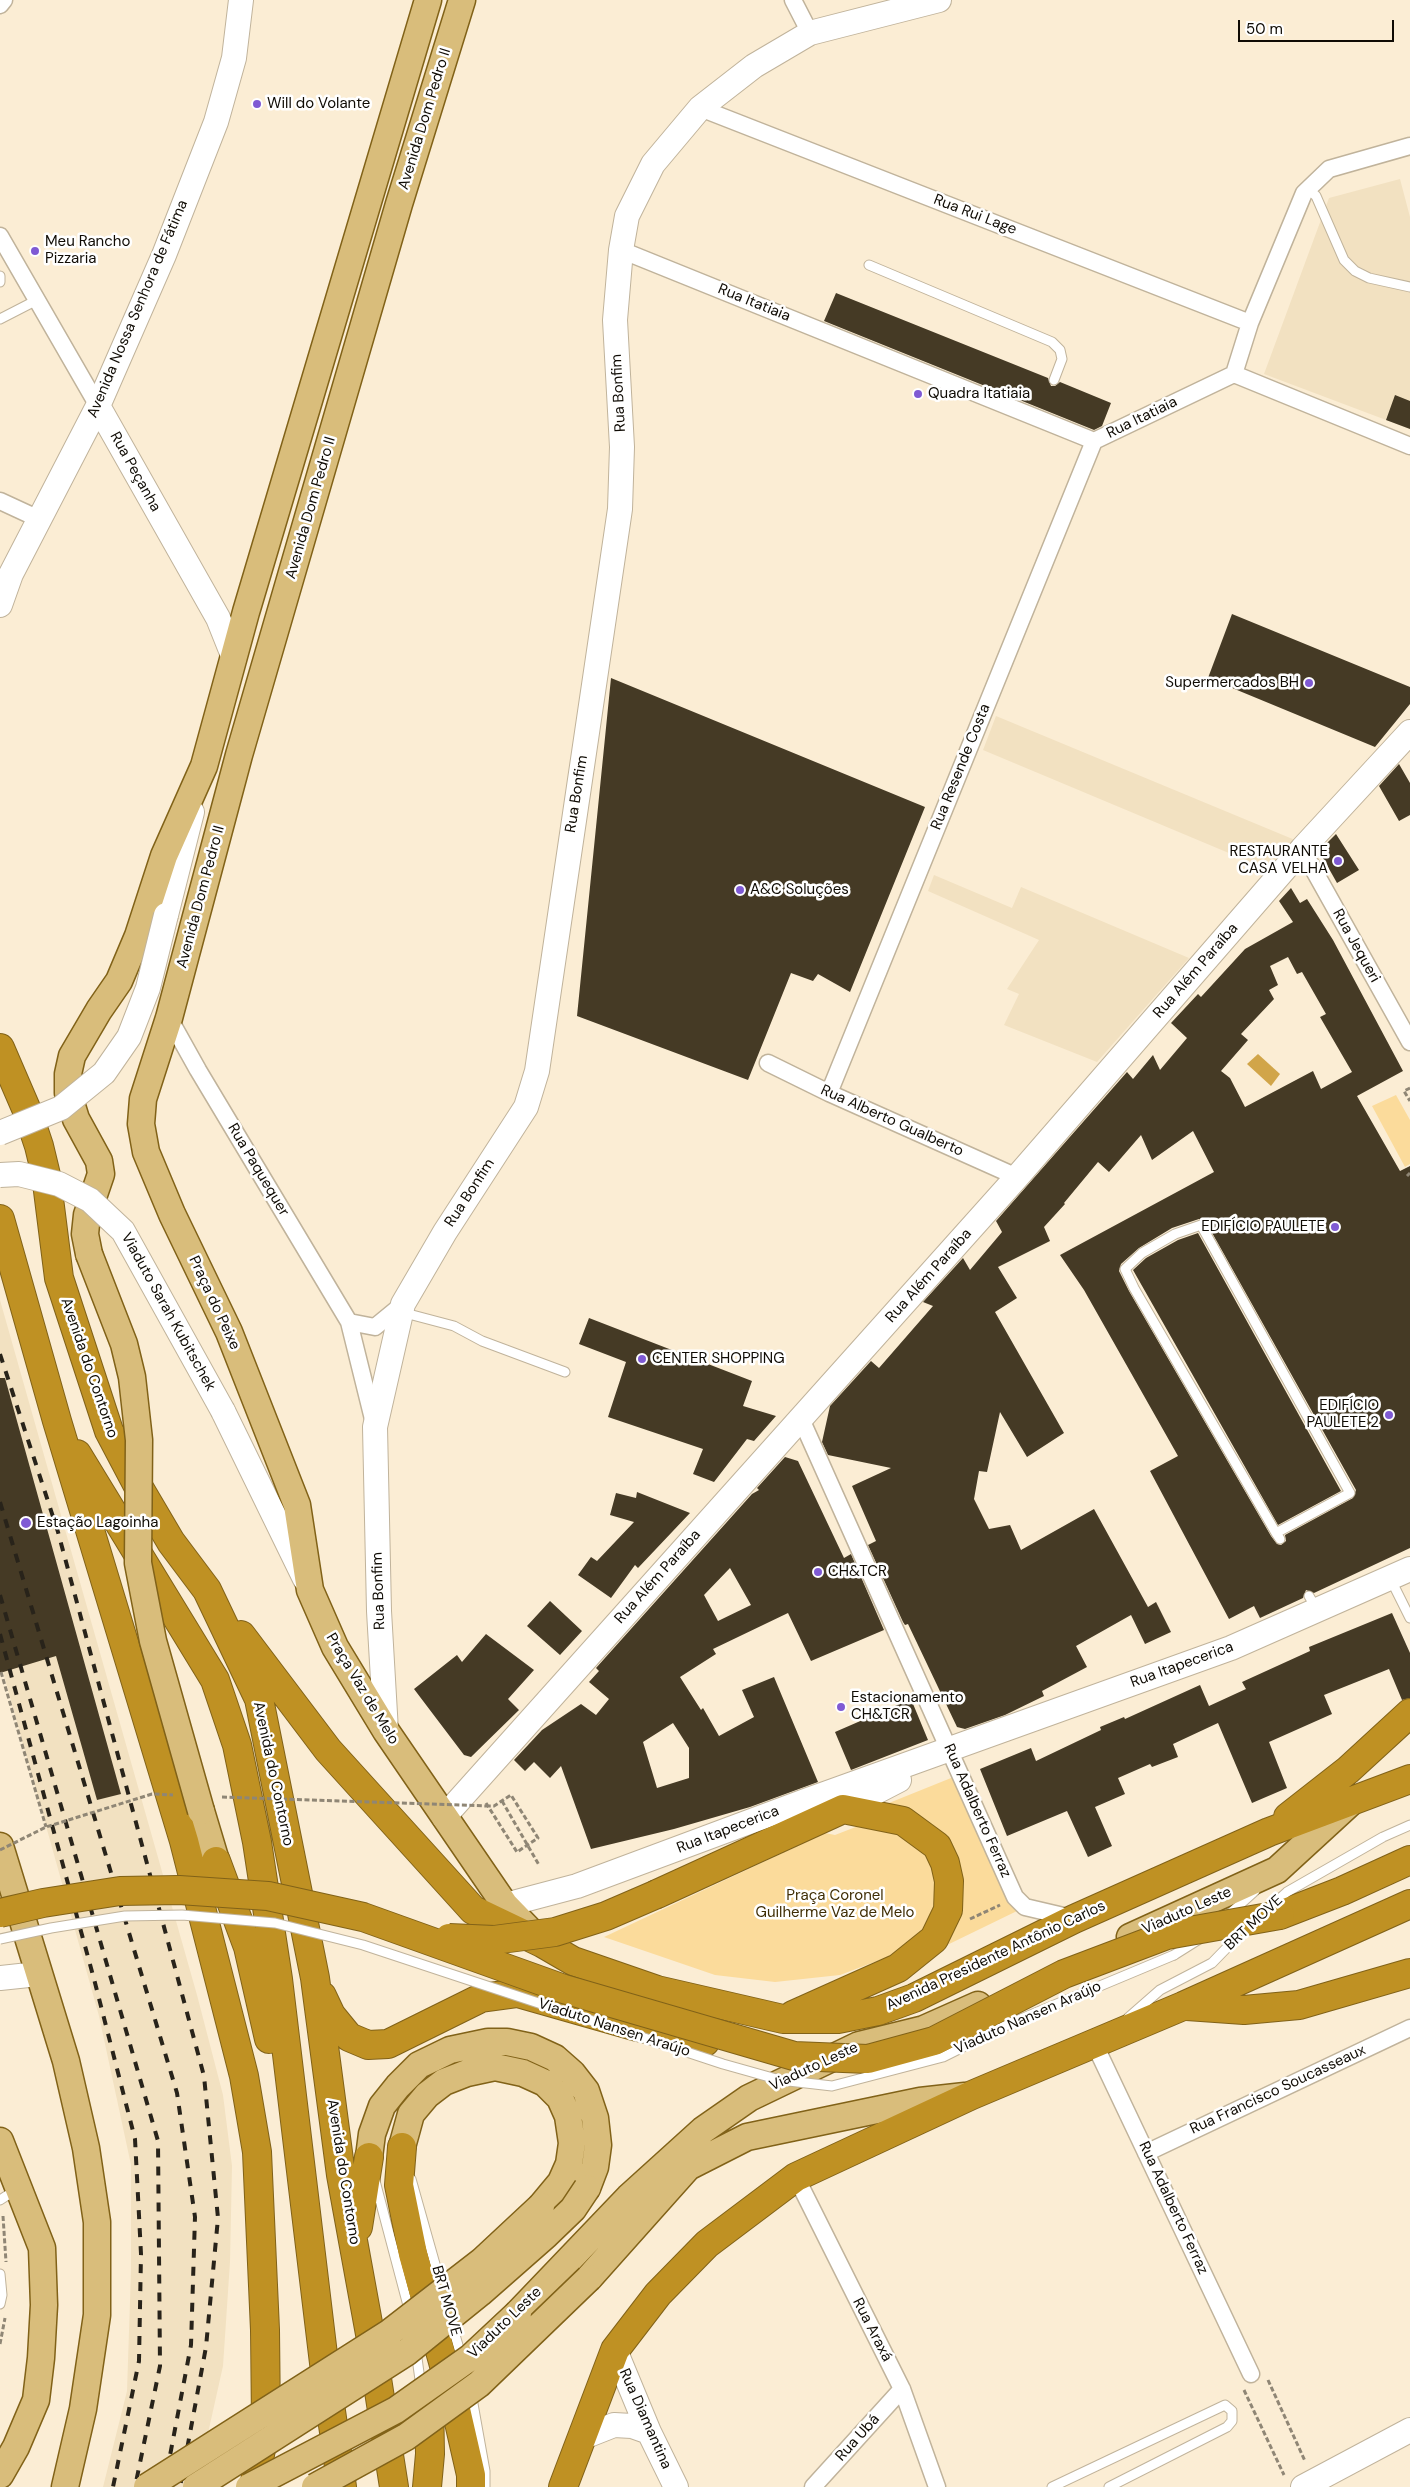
<!DOCTYPE html>
<meta charset="utf-8">
<style>
body{margin:0}
#map{position:relative;width:1410px;height:2487px;overflow:hidden;background:#fbedd4;font-family:"DM Sans",sans-serif}
canvas{display:block}
.scale{position:absolute;left:1238px;top:20px;width:156px;height:22px;box-sizing:border-box;border:2px solid #0f0b04;border-top:0;padding-left:6px;font-size:15px;line-height:18px;white-space:nowrap;color:#0f0b04;-webkit-text-stroke:4px #fff;paint-order:stroke}
</style>
<div id="map">
<canvas width="1410" height="2487"></canvas>
<div class="scale">50 m</div>
</div>
<script>
const c = document.querySelector('canvas').getContext('2d');
c.lineJoin = 'round';
function paint(path, color) { c.fillStyle = color; c.fill(path, 'evenodd'); }
const shape = rows => new Path2D(rows.map(r => 'M' + r).join(''));
function trace(path, color, width, dash) { c.strokeStyle = color; c.lineWidth = width; c.lineCap = dash ? 'butt' : 'round'; c.setLineDash(dash || []); c.stroke(path); }
function drawText(font, color, halo, rows, align = 'center') {
  c.font = font + ' "DM Sans",sans-serif'; c.lineWidth = 5; c.setLineDash([]); c.textBaseline = 'middle'; c.strokeStyle = halo; c.fillStyle = color; for (const [text, x, y, turn = 0] of rows) {
    c.save(); c.translate(x, y); c.rotate((+turn || 0) * Math.PI / 180); c.textAlign = isNaN(turn) ? turn : align; if (halo) c.strokeText(text, 0, 0); c.fillText(text, 0, 0); c.restore();
  }
}
paint(shape([
 [1400,179,1410,217,1410,429,1264,374,1329,198],
 [996,716,1295,840,1267,869,983,750],
 [934,875,1012,908,1021,887,1189,958,1097,1062,1004,1025,1019,994,1007,989,1039,940,928,891],
 [0,1300,197,1995,223,2095,232,2166,230,2262,223,2366,196,2487,103,2487,127,2391,131,2271,131,2165,99,2016,0,1661]
]), '#f2e1c1');
paint(shape([
 [1396,1095,1410,1120,1410,1164,1405,1167,1372,1106],
 [956,1776,1017,1911,945,1946,961,1892,891,1810,889,1803],
 [866,1823,911,1836,939,1870,935,1921,901,1952,840,1975,775,1982,715,1975,604,1937,825,1833,835,1835]
]), '#fbdb9b');
paint(shape([
 [1258,1054,1280,1074,1271,1086,1247,1064]
]), '#d1a549');
paint(shape([
 [836,293,1048,378,1051,386,1055,386,1060,382,1111,403,1102,426,1094,430,824,321],
 [1395,395,1410,401,1410,429,1386,420],
 [1232,614,1410,687,1410,704,1375,747,1208,678],
 [611,678,925,807,850,992,818,974,813,981,791,973,748,1080,577,1016],
 [1399,764,1410,783,1410,815,1399,821,1379,786],
 [1336,834,1359,870,1337,883,1319,851],
 [1291,888,1300,903,1307,899,1333,940,1403,1071,1357,1096,1400,1171,1410,1166,1410,1548,1314,1593,1306,1590,1303,1598,1260,1618,1254,1606,1229,1619,1150,1471,1178,1456,1084,1290,1060,1255,1214,1172,1193,1131,1152,1160,1141,1135,1109,1172,1098,1162,1064,1203,1065,1204,1044,1227,1050,1241,998,1267,1017,1298,995,1312,1064,1433,1027,1457,1000,1412,987,1472,979,1471,974,1499,989,1529,1010,1525,1021,1550,1094,1509,1148,1607,1156,1602,1171,1632,1145,1644,1131,1615,1076,1646,1087,1667,1042,1691,1044,1696,1005,1715,965,1729,957,1727,908,1624,905,1625,903,1622,868,1545,876,1541,852,1486,891,1468,828,1455,822,1442,830,1406,871,1361,879,1368,933,1306,923,1302,963,1258,970,1270,1002,1232,996,1221,1127,1072,1133,1079,1153,1055,1160,1070,1187,1038,1171,1023,1198,994,1201,997,1245,949,1293,922,1279,901],
 [1288,957,1297,974,1302,972,1326,1014,1320,1017,1352,1072,1321,1089,1313,1071,1245,1107,1230,1078,1221,1071,1248,1040,1241,1034,1274,999,1269,990,1278,985,1270,966],
 [1199,1219,1206,1222,1356,1490,1353,1498,1285,1535,1286,1541,1281,1545,1277,1544,1271,1536,1129,1291,1119,1271,1121,1264,1139,1248,1172,1228],
 [1198,1233,1341,1491,1278,1525,1133,1270,1146,1258,1178,1240],
 [589,1318,752,1381,743,1406,776,1416,754,1441,747,1439,714,1482,693,1474,703,1449,608,1417,626,1362,579,1344],
 [0,1378,5,1378,121,1794,97,1800,56,1656,0,1673],
 [785,1457,798,1461,844,1558,851,1554,884,1630,811,1661,788,1613,713,1649,716,1654,680,1677,701,1710,703,1708,719,1736,754,1717,742,1690,774,1677,818,1782,750,1807,674,1829,591,1849,561,1766,550,1778,534,1762,525,1771,514,1760,542,1730,581,1704,596,1715,609,1699,589,1682,599,1671,596,1668,752,1494,759,1490,757,1488],
 [730,1568,751,1605,718,1621,704,1595],
 [673,1723,689,1748,689,1778,657,1788,643,1742],
 [637,1492,690,1513,638,1568,635,1565,611,1598,578,1575,591,1557,597,1561,634,1522,610,1515,616,1493,636,1498],
 [550,1601,582,1631,560,1655,527,1626],
 [1392,1613,1410,1653,1410,1698,1402,1700,1389,1669,1324,1695,1332,1714,1269,1742,1287,1788,1252,1803,1218,1723,1173,1744,1178,1757,1152,1767,1150,1764,1118,1778,1125,1794,1095,1807,1112,1846,1088,1857,1067,1811,1007,1836,980,1769,1031,1748,1036,1761,1101,1730,1100,1727,1124,1717,1125,1719,1200,1685,1209,1706,1246,1689,1242,1682,1310,1651,1309,1647],
 [486,1634,534,1670,508,1699,519,1710,471,1757,464,1755,414,1689,457,1655,462,1662],
 [911,1699,928,1740,851,1770,835,1732]
]), '#453a25');
const lane = shape([
 [1308,189,1316,196,1344,260,1355,271,1369,278,1410,287],
 [869,265,1052,342,1060,350,1062,359,1054,380],
 [0,276,0,282],
 [0,319,37,300],
 [401,1312,454,1326,482,1341,565,1372],
 [1276,1533,1350,1493,1201,1225,1175,1234,1142,1253,1125,1269,1134,1288,1276,1533,1280,1539],
 [1391,1580,1410,1618],
 [1309,1596,1316,1608],
 [1269,1908,1287,1892,1383,1837,1410,1825],
 [1226,1917,1255,1891],
 [1174,1955,1201,1938],
 [1128,2018,1160,1990,1212,1963,1246,1928],
 [411,2179,442,2289],
 [375,2181,410,2313],
 [0,2200,17,2189],
 [0,2274,2,2295,0,2304],
 [451,2321,470,2387,485,2471,485,2487],
 [416,2351,421,2387],
 [1052,2487,1225,2405,1232,2411,1232,2421,1227,2427,1109,2487]
]);
const street = shape([
 [793,0,810,33],
 [0,5,4,0],
 [700,108,1250,323],
 [0,236,98,406],
 [621,250,1094,441,1234,374,1410,446],
 [1234,374,1250,323,1304,193,1329,169,1410,146],
 [0,501,39,519],
 [1302,849,1410,1042],
 [169,1018,198,1070,349,1322,374,1423],
 [768,1063,829,1093,1017,1177],
 [829,1093,1094,441],
 [349,1322,375,1327,403,1304],
 [801,1419,1015,1897,1025,1907,1072,1918],
 [1094,2043,1251,2374],
 [1146,2153,1410,2028],
 [796,2177,902,2389,937,2487],
 [813,2487,902,2389]
]);
const secondary = shape([
 [98,406,218,618,234,658],
 [0,605,11,574,98,406,164,255,216,122,234,58,241,0],
 [166,915,192,812],
 [223,1411,305,1579],
 [386,1731,379,1611,375,1427,403,1304,445,1232,526,1107,537,1071,620,509,622,447,615,320,621,250,627,216,653,164,700,108,754,66,810,33,939,0],
 [843,1809,899,1780],
 [444,1817,1017,1177,1302,849,1410,732],
 [505,1905,577,1886,808,1800,1231,1648,1410,1569],
 [0,1978,38,1974],
 [615,2350,649,2432,676,2487],
 [581,2438,614,2425,632,2426,649,2432],
 [1303,2487,1410,2430]
]);
const primary = shape([
 [462,0,399,204,239,755,169,1018,143,1099,141,1124,146,1152,172,1214,229,1332,297,1505,310,1590,335,1647,386,1731,505,1905,539,1940],
 [89,1254,85,1234,87,1215,101,1174,99,1161,76,1119,68,1093,68,1074,72,1056,99,1010,119,981,138,936,164,856,204,766,246,612,428,0],
 [201,1811,216,1861],
 [0,1846,66,2061,86,2148,97,2222,97,2315,83,2409,65,2487],
 [1130,1937,1277,1870,1350,1803],
 [0,2141,42,2248,44,2305,41,2358,36,2400,16,2447,0,2475],
 [402,2147,411,2114,427,2095,444,2082,467,2073,495,2067,523,2073,545,2083,560,2098,568,2116,572,2143,569,2164,561,2182,541,2206],
 [369,2157,372,2134,382,2106,398,2086,419,2065,450,2050,488,2042,507,2042,531,2047,555,2058,572,2073,586,2091,595,2118,598,2145,595,2167,587,2188],
 [589,2278,688,2167,747,2137,920,2101,965,2096],
 [518,2313,629,2197,703,2130,749,2098,859,2045,924,2029,978,2005]
]);
const highway = shape([
 [0,1048,28,1113,39,1146,46,1175,59,1278,109,1431,138,1486,171,1542,207,1590,259,1699,315,1978,341,2175,370,2334,394,2487],
 [0,1219,57,1421,184,1841,244,2076,257,2152,265,2330,266,2422,254,2487],
 [77,1454,215,1680,237,1745,257,1842,278,1979,324,2363,342,2487],
 [241,1635,328,1750,473,1910,542,1943,573,1961,657,1990,783,2019,838,2019,878,2011,914,1998,1074,1919,1269,1832,1410,1779],
 [1288,1817,1348,1770,1410,1713],
 [216,1861,248,1947,269,2039],
 [657,1894,843,1809,903,1821,937,1846,945,1863,949,1881,948,1910,934,1939,898,1968,793,2015],
 [1280,1915,1342,1891,1410,1860],
 [322,1996,331,2015,349,2037,368,2045,388,2044,481,1998,518,1993,634,2026,705,2042],
 [1187,2006,1244,2010,1299,2005,1410,1973],
 [402,2147,399,2185,413,2254,455,2405,471,2475,471,2487],
 [358,2227,369,2157],
 [427,2487,430,2454,429,2399],
 [563,2487,615,2350,658,2294,707,2244,796,2177,972,2095,1183,2006,1410,1904]
]);
trace(lane, '#c0b39b', 11);
trace(street, '#c0b39b', 19);
trace(secondary, '#c0b39b', 26);
trace(primary, '#816218', 29);
trace(highway, '#816218', 30);
trace(shape([
 [1410,1088,1404,1091,1410,1101],
 [1407,1176,1410,1173],
 [1,1672,46,1827],
 [502,1801,539,1865],
 [486,1803,517,1852,538,1838,511,1795,494,1806,488,1806],
 [970,1919,1000,1905],
 [3,2216,6,2262],
 [0,2344,5,2318],
 [1268,2380,1305,2461],
 [1244,2390,1284,2475]
]), '#8f8675', 3, [5, 2.5]);
trace(lane, '#fff', 9);
trace(street, '#fff', 16);
trace(secondary, '#fff', 24);
trace(primary, '#d9bd7b', 26);
trace(highway, '#bf9123', 28);
trace(shape([
 [0,1354,58,1532,204,2076,218,2218,206,2347,180,2487],
 [0,1502,177,2093,195,2217,191,2345,164,2487],
 [0,1595,158,2141,160,2366,135,2487],
 [0,1634,94,1979,135,2139,141,2254,139,2361,113,2487]
]), '#28231a', 4, [9, 9]);
const laneBridge = shape([
 [0,1939,51,1928,125,1916,182,1915,275,1923,363,1945,723,2064,780,2080,832,2086,943,2057,1009,2024,1174,1955]
]);
const secondaryBridge = shape([
 [0,1133,61,1108,104,1073,129,1037,148,988,166,915],
 [0,1175,19,1174,59,1184,90,1200,123,1231,223,1411]
]);
const primaryBridge = shape([
 [89,1254,124,1344,132,1377,139,1440,138,1563,153,1641,201,1811],
 [147,2487,389,2333,482,2261,541,2206],
 [196,2487,407,2352,480,2293,546,2235,573,2209,587,2188],
 [249,2487,396,2410,471,2357,518,2313],
 [315,2487,406,2437,479,2384,589,2278]
]);
const highwayBridge = shape([
 [0,1913,43,1903,120,1891,179,1890,268,1896,363,1917,564,1989,794,2056,868,2059,934,2041,1064,1974,1167,1935,1280,1915],
 [449,1938,494,1940,555,1932,606,1916,657,1894]
]);
trace(laneBridge, '#c0b39b', 11, []);
trace(secondaryBridge, '#c0b39b', 26, []);
trace(primaryBridge, '#816218', 29, []);
trace(highwayBridge, '#816218', 30, []);
trace(shape([
 [222,1797,488,1806],
 [0,1850,46,1827,152,1794,173,1795]
]), '#8f8675', 3, [5, 2.5]);
trace(laneBridge, '#fff', 9);
trace(secondaryBridge, '#fff', 24);
trace(primaryBridge, '#d9bd7b', 26);
trace(highwayBridge, '#bf9123', 28);
for (const [x, y, r, color] of [
 [257,104,5,"#7f5ad4"],
 [35,251,5,"#7f5ad4"],
 [918,394,5,"#7f5ad4"],
 [1309,683,5,"#7f5ad4"],
 [1338,861,5,"#7f5ad4"],
 [740,890,5,"#7f5ad4"],
 [1335,1227,5,"#7f5ad4"],
 [642,1359,5,"#7f5ad4"],
 [1389,1415,5,"#7f5ad4"],
 [26,1523,6,"#7f5ad4"],
 [818,1572,5,"#7f5ad4"],
 [841,1707,5,"#7f5ad4"]
]) { const dot = new Path2D(); dot.arc(x, y, r, 0, 2 * Math.PI); c.fillStyle = color; c.fill(dot); trace(dot, '#fff', 2); }
drawText('15px', '#0f0b04', '#fff', [
 ["Will do Volante",267,104],
 ["Meu Rancho",45,242],
 ["Pizzaria",45,259],
 ["Quadra Itatiaia",928,394],
 ["Supermercados BH",1299,683,"right"],
 ["RESTAURANTE",1328,852,"right"],
 ["CASA VELHA",1328,869,"right"],
 ["A&C Soluções",750,890],
 ["EDIFÍCIO PAULETE",1325,1227,"right"],
 ["CENTER SHOPPING",652,1359],
 ["EDIFÍCIO",1379,1406,"right"],
 ["PAULETE 2",1379,1423,"right"],
 ["Estação Lagoinha",37,1523],
 ["CH&TCR",828,1572],
 ["Estacionamento",851,1698],
 ["CH&TCR",851,1715]
], 'left');
drawText('15px', '#0f0b04', '#fff', [
 ["Avenida Dom Pedro II",425,119,-73],
 ["Rua Rui Lage",975,215,21],
 ["Rua Itatiaia",754,303,22],
 ["Avenida Nossa Senhora de Fátima",138,309,-67],
 ["Rua Bonfim",619,393,-93],
 ["Rua Itatiaia",1142,418,-26],
 ["Rua Peçanha",135,472,61],
 ["Avenida Dom Pedro II",311,508,-74],
 ["Rua Resende Costa",961,767,-68],
 ["Rua Bonfim",577,794,-81],
 ["Avenida Dom Pedro II",201,897,-75],
 ["Rua Jequeri",1356,946,61],
 ["Rua Além Paraíba",1196,971,-49],
 ["Rua Alberto Gualberto",892,1121,24],
 ["Rua Paquequer",258,1170,59],
 ["Rua Bonfim",470,1193,-57],
 ["Rua Além Paraíba",929,1276,-48],
 ["Praça do Peixe",214,1303,65],
 ["Viaduto Sarah Kubitschek",168,1312,61],
 ["Avenida do Contorno",89,1368,71],
 ["Rua Além Paraíba",658,1577,-48],
 ["Rua Bonfim",379,1591,-92],
 ["Rua Itapecerica",1182,1665,-20],
 ["Praça Vaz de Melo",362,1689,59],
 ["Avenida do Contorno",273,1774,78],
 ["Rua Adalberto Ferraz",977,1811,66],
 ["Rua Itapecerica",728,1830,-21],
 ["Viaduto Leste",1187,1911,-24],
 ["BRT MOVE",1254,1923,-43],
 ["Avenida Presidente Antônio Carlos",996,1956,-25],
 ["Viaduto Nansen Araújo",1028,2018,-24],
 ["Viaduto Nansen Araújo",614,2028,18],
 ["Viaduto Leste",814,2067,-25],
 ["Rua Francisco Soucasseaux",1278,2090,-25],
 ["Avenida do Contorno",343,2172,81],
 ["Rua Adalberto Ferraz",1173,2208,65],
 ["BRT MOVE",446,2301,74],
 ["Viaduto Leste",505,2323,-44],
 ["Rua Araxá",872,2330,63],
 ["Rua Diamantina",645,2419,66],
 ["Rua Ubá",858,2438,-48]
]);
drawText('15px', '#402e05', '#fff', [
 ["Praça Coronel",835,1896],
 ["Guilherme Vaz de Melo",835,1913]
]);
</script>
